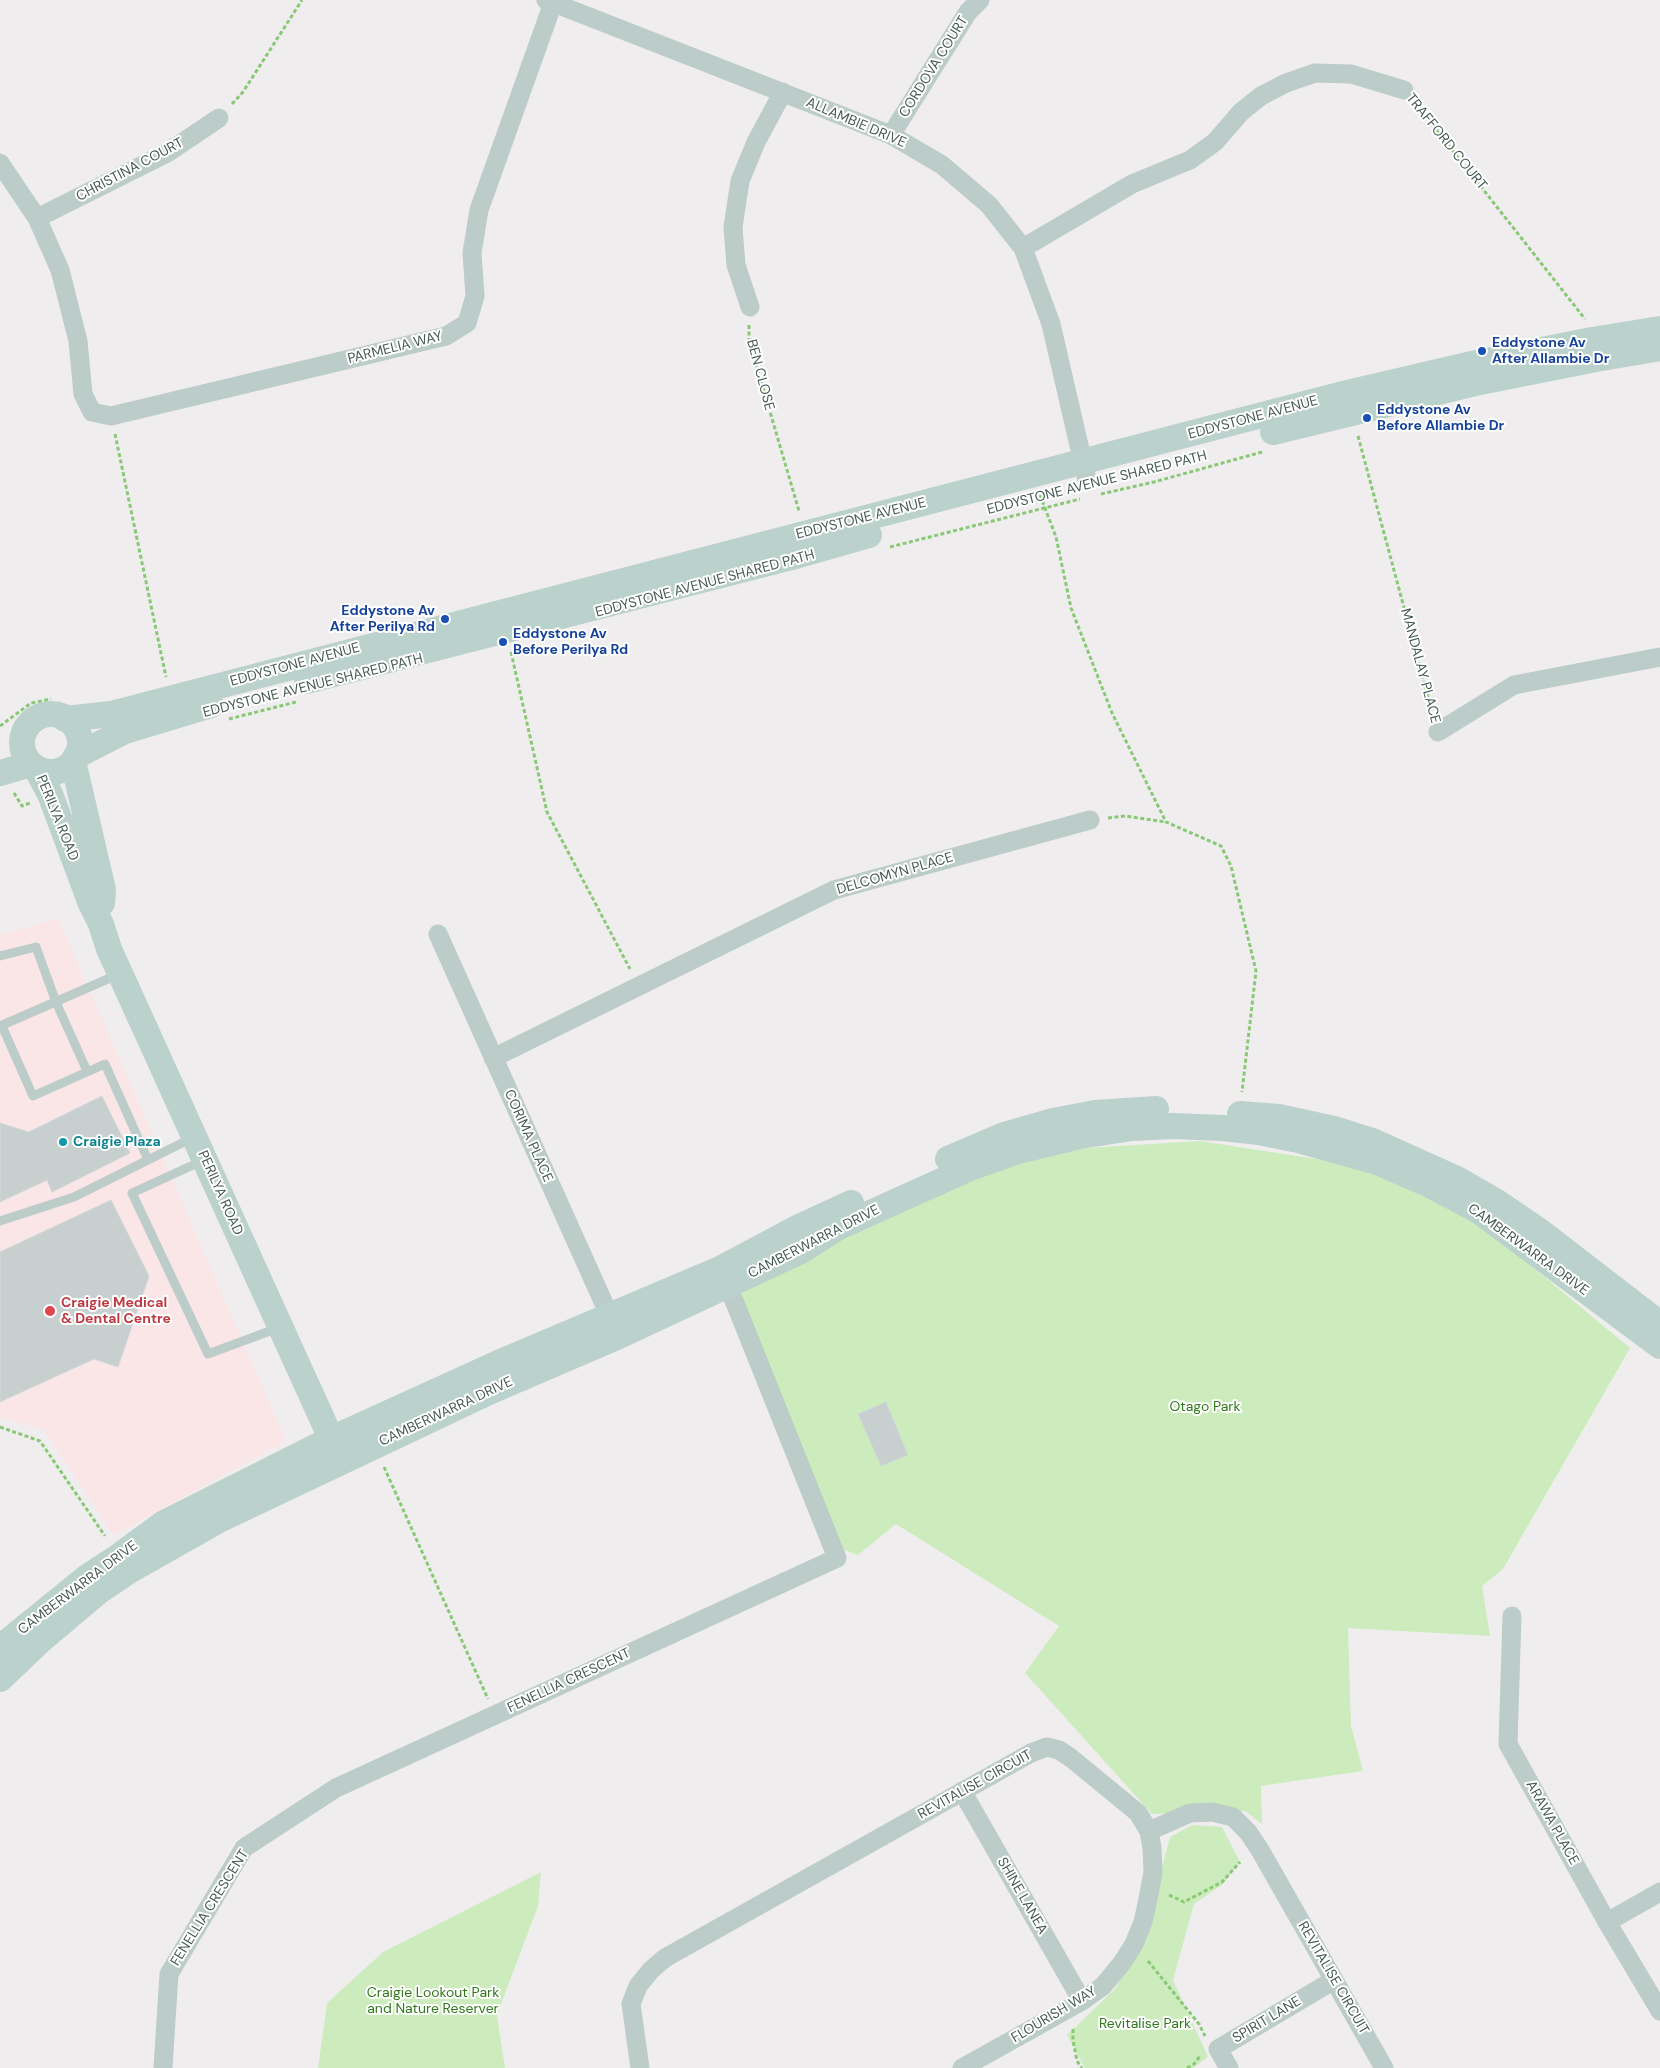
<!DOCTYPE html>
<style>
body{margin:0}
canvas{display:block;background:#f0edef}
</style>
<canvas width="1660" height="2068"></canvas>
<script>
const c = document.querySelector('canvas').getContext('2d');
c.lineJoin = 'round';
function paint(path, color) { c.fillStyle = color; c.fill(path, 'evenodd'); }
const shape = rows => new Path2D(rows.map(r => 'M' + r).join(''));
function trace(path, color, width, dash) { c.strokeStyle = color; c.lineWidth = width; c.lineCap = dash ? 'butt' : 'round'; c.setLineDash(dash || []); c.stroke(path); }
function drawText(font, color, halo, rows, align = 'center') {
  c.font = font + ' "DM Sans",sans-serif'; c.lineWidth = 4; c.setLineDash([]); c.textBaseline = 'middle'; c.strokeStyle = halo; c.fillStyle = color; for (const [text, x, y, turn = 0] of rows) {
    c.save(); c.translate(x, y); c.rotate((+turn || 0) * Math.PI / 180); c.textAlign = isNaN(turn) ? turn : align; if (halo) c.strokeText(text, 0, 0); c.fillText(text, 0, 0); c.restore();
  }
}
paint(shape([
 [58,918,286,1441,114,1535,44,1430,0,1417,0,935]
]), '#fbe6e7');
paint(shape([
 [1200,1141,1323,1160,1387,1173,1470,1215,1630,1348,1503,1569,1482,1586,1490,1636,1348,1628,1351,1726,1363,1771,1261,1786,1262,1824,1245,1811,1152,1814,1025,1673,1059,1626,896,1524,858,1555,844,1550,735,1284,989,1170,1086,1148],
 [1192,1825,1222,1827,1240,1862,1222,1885,1194,1904,1173,1980,1208,2057,1193,2068,1085,2068,1067,2035,1114,1990,1140,1950,1170,1837],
 [541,1872,538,1906,497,2015,505,2068,318,2068,327,2003,383,1952]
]), '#cdecbd');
const building = shape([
 [102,1096,130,1153,52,1192,47,1180,0,1202,0,1123,29,1132,102,1096],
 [111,1200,149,1276,118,1367,94,1359,0,1402,0,1252,111,1200],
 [886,1402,908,1455,881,1466,858,1414,886,1402]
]);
paint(building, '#c7d0ce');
trace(building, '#d1d9d8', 1);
trace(shape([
 [232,104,243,92,302,0],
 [1416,104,1585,319],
 [749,325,749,340,799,511],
 [115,434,166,677],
 [1358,436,1432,712],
 [1101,494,1154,482,1262,452],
 [1040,495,1056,537,1071,608,1112,713,1166,822,1221,846,1231,866,1256,971,1242,1092],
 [890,547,1080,499],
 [511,652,547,812,630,969],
 [229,719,296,702],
 [0,726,31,703,51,699],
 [14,793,22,806,30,803],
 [1108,818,1125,816,1166,822],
 [0,1427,40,1441,105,1536],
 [384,1467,488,1699],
 [1169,1895,1184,1902,1222,1882,1240,1862],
 [1148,1961,1199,2024,1205,2036],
 [1073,2029,1073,2040,1077,2061,1082,2068],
 [1187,2068,1194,2064,1200,2056]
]), '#89c976', 3, [4, 2.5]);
trace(shape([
 [0,956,36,947,56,1002,87,1071],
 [0,1026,117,975],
 [2,1026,33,1096,105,1064,148,1160,192,1138],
 [204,1160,132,1193,208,1354,278,1328],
 [0,1221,74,1197,148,1160]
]), '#bcccc8', 9);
trace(shape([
 [546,0,891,135,942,165,989,205,1023,248,1051,324,1087,480],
 [891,135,968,12,980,0],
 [0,163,37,218,60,270,78,341,83,394,92,412,111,416,446,336,467,323,475,296,472,253,479,210,553,3],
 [37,218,167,153,219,118],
 [1023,248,1132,184,1190,160,1215,142,1241,112,1261,96,1286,83,1315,73,1351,74,1404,90],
 [750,307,736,265,733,227,740,181,756,142,783,92],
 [1438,732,1514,685,1660,657],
 [438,934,615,1328],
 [493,1058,834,890,1090,820],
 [1512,1616,1508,1744,1607,1922,1660,2011],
 [962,1791,1082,2001],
 [1607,1922,1660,1892],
 [163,2068,169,1974,244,1848,336,1788,837,1558,735,1303,722,1275],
 [640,2068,631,2004,638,1986,651,1970,665,1958,1031,1753,1047,1747,1059,1750,1071,1758,1138,1813,1149,1831,1190,1813,1212,1812,1233,1817,1248,1832,1260,1850,1384,2068],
 [962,2068,1082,2001,1103,1986,1122,1963,1134,1944,1143,1922,1148,1899,1153,1872,1152,1848,1149,1831],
 [1229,2068,1218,2049,1334,1980]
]), '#bcccc8', 19);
trace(shape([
 [1273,432,1475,383,1596,359,1660,348],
 [307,681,792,557,869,535],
 '22 743a29 29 0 1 1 58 0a29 29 0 1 1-58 0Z',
 [65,719,111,714,1339,395,1472,364,1592,340,1660,329],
 [76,756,125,731,211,705],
 [73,761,103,890,102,903],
 [36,768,50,794,91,904,101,924,109,949,339,1456],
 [0,773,31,764],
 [1240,1114,1279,1117,1334,1129,1375,1142,1457,1179,1497,1202,1541,1232,1660,1324],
 [948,1159,1004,1135,1053,1121,1095,1113,1156,1109],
 [0,1650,7,1642,87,1577,119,1556,164,1523,331,1439,496,1364,720,1269,799,1227,851,1203],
 [0,1679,41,1640,98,1592,129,1571,221,1519,491,1391,619,1336,801,1251,837,1228,970,1168,1018,1151,1080,1136,1132,1128,1173,1126,1223,1128,1259,1132,1298,1140,1377,1162,1428,1184,1479,1211,1660,1346]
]), '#bbd1cc', 26);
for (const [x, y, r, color] of [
 [1482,351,5,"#1a4fb4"],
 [1367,418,5,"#1a4fb4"],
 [445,619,5,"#1a4fb4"],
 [503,642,5,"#1a4fb4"],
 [63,1142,5,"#0f9aa8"],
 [50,1311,6,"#e0444e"]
]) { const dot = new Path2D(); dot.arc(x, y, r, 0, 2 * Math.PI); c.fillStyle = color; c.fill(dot); trace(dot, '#fff', 2); }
drawText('14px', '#465a55', '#fff', [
 ["CORDOVA COURT",934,67,-58],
 ["ALLAMBIE DRIVE",856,123,23],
 ["TRAFFORD COURT",1446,142,51],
 ["CHRISTINA COURT",130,170,-28],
 ["PARMELIA WAY",395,348,-14],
 ["BEN CLOSE",760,375,75],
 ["EDDYSTONE AVENUE",1253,418,-15],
 ["EDDYSTONE AVENUE SHARED PATH",1097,483,-14],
 ["EDDYSTONE AVENUE",861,519,-14],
 ["EDDYSTONE AVENUE SHARED PATH",705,584,-15],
 ["EDDYSTONE AVENUE",295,665,-15],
 ["MANDALAY PLACE",1420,666,75],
 ["EDDYSTONE AVENUE SHARED PATH",313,686,-14],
 ["PERILYA ROAD",57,818,68],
 ["DELCOMYN PLACE",895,874,-16],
 ["CORIMA PLACE",528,1136,66],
 ["PERILYA ROAD",220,1193,66],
 ["CAMBERWARRA DRIVE",814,1242,-27],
 ["CAMBERWARRA DRIVE",1528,1250,36],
 ["CAMBERWARRA DRIVE",446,1412,-25],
 ["CAMBERWARRA DRIVE",78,1588,-37],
 ["FENELLIA CRESCENT",569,1681,-25],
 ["REVITALISE CIRCUIT",975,1785,-29],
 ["ARAWA PLACE",1552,1823,61],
 ["SHINE LANEA",1022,1896,60],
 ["FENELLIA CRESCENT",210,1908,-58],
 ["REVITALISE CIRCUIT",1333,1978,60],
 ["FLOURISH WAY",1054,2015,-31],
 ["SPIRIT LANE",1267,2020,-31]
]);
drawText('bold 14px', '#164399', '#fff', [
 ["Eddystone Av",1492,343],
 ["After Allambie Dr",1492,359],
 ["Eddystone Av",1377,410],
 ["Before Allambie Dr",1377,426],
 ["Eddystone Av",435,611,"right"],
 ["After Perilya Rd",435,627,"right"],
 ["Eddystone Av",513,634],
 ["Before Perilya Rd",513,650]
], 'left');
drawText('bold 14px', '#0d838f', '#fff', [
 ["Craigie Plaza",73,1142]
], 'left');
drawText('bold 14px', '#be3a42', '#fff', [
 ["Craigie Medical",61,1303],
 ["& Dental Centre",61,1319]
], 'left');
drawText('14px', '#30781a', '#fff', [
 ["Otago Park",1205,1407],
 ["Craigie Lookout Park",433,1993],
 ["and Nature Reserver",433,2009],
 ["Revitalise Park",1145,2024]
]);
</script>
